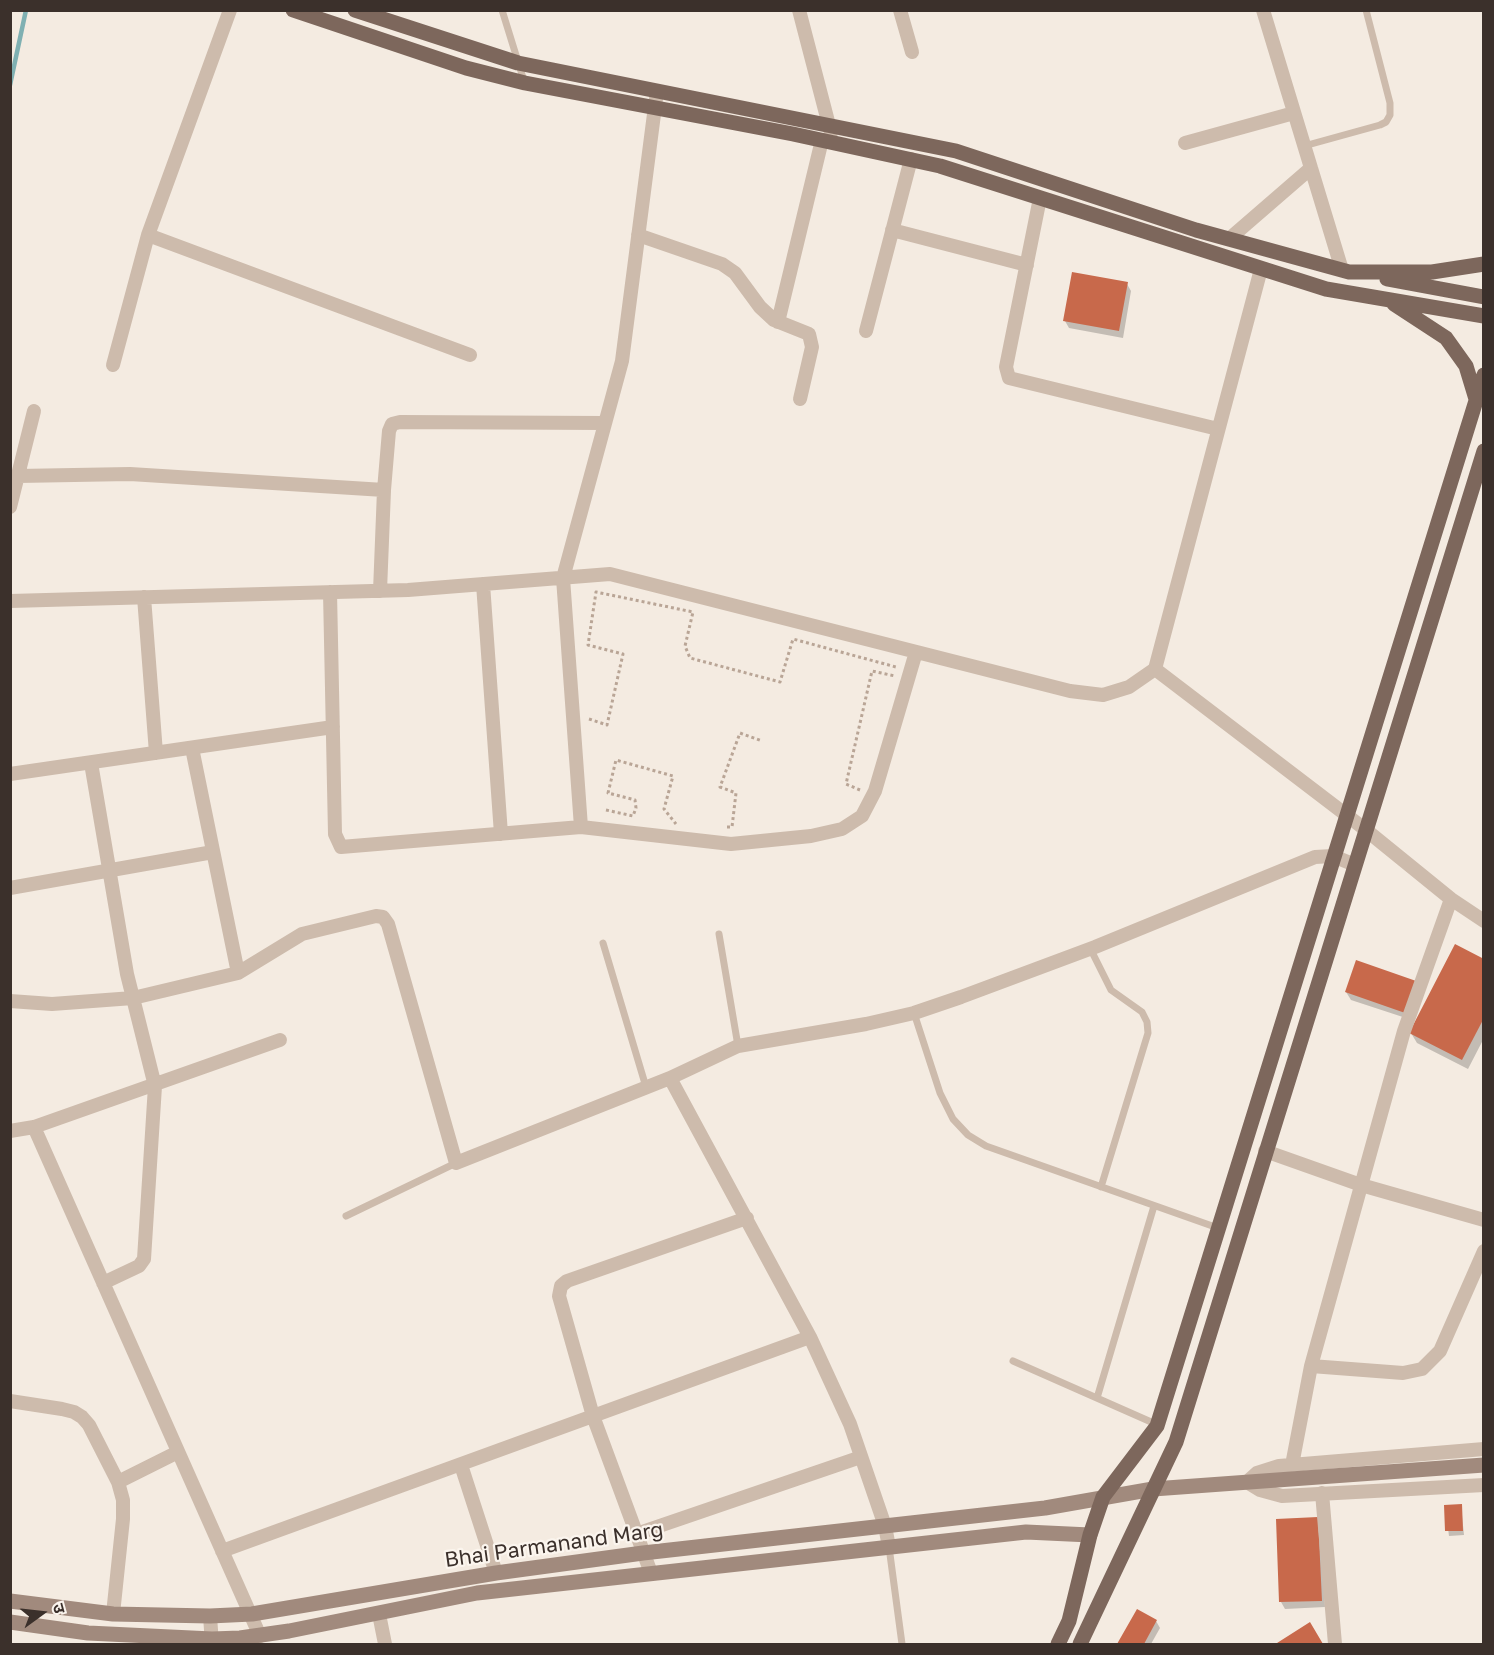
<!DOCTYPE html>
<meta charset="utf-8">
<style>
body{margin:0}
#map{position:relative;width:1494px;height:1655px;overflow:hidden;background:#f4ebe1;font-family:"Golos Text","Noto Sans Devanagari",sans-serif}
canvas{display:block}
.frame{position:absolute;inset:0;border:12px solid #3b302b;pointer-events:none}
.north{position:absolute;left:12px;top:1583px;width:60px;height:60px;-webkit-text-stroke:4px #fbf5ee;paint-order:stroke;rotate:75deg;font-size:16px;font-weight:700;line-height:24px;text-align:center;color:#3b302b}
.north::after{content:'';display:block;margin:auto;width:21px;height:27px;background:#3b302b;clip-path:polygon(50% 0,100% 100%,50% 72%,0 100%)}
</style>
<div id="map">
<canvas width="1494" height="1655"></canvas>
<div class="frame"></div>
<div class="north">उ</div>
</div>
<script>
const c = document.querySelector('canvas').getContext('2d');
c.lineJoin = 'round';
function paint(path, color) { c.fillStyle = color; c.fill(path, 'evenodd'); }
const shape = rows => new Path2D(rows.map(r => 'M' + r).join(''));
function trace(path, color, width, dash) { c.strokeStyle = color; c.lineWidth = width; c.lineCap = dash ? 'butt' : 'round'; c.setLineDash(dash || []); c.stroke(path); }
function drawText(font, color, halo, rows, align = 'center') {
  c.font = font + ' "Golos Text",sans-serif'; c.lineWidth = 4.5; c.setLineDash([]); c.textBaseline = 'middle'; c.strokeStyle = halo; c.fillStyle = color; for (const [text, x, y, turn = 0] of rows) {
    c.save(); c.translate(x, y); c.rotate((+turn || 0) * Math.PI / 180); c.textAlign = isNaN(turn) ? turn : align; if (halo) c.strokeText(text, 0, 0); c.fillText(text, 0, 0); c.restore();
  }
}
paint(shape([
 [1127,284,1131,291,1123,338,1069,328,1065,321],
 [1484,960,1484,1038,1468,1069,1417,1043,1411,1033],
 [1418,983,1412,1020,1351,1000,1346,992],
 [1445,1506,1461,1506,1464,1535,1449,1536],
 [1322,1526,1325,1607,1285,1609,1281,1602],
 [1137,1611,1156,1621,1160,1628,1151,1644,1119,1644],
 [1309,1624,1321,1644,1279,1644,1279,1643]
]), '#0003');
trace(shape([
 [10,85,26,10]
]), '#7fb0b2', 4.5);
paint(shape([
 [1072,272,1128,282,1119,331,1063,321],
 [1455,944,1484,959,1484,1018,1462,1060,1409,1033],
 [1356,960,1419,982,1408,1014,1345,992],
 [1462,1504,1463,1531,1445,1531,1444,1505],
 [1318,1517,1322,1601,1279,1602,1276,1519],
 [1137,1609,1157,1620,1144,1644,1117,1644],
 [1310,1622,1323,1644,1277,1644,1277,1643]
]), '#c8694b');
trace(shape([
 [589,719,607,725,623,654,588,645,596,592,693,612,685,646,690,658,780,682,793,639,896,667],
 [860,790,846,784,872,671,895,676],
 [606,810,633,816,636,808,635,800,608,793,616,760,673,776,664,809,676,824],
 [727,827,732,827,736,793,720,787,740,733,762,741]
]), '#b9a596', 3, [3, 3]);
trace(shape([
 [502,10,524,81],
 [1304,146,1380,125,1386,122,1390,115,1390,103,1366,10],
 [719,934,738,1046],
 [603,943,646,1087],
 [1090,948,1111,990,1142,1012,1147,1022,1148,1033,1101,1187],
 [914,1013,940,1093,953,1119,968,1135,986,1146,1218,1228],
 [346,1216,456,1163],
 [1013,1361,1158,1425],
 [1097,1398,1154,1206],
 [889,1547,902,1644]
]), '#cdbbac', 7);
trace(shape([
 [799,10,831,133],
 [900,10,912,52],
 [1263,10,1342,270],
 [1185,143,1294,113],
 [1040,198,1006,367,1009,378,1218,429],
 [892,230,1027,265],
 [148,235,470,355],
 [638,235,722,264,735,273,760,307,774,320,809,334,812,347,800,399],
 [1229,239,1311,168],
 [778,322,822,140],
 [866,331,911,159],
 [113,365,148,235,230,10],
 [18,476,130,474,384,490],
 [10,507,34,411],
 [483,584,501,834],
 [380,591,384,490,389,431,392,424,400,422,604,423],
 [330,592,335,834,341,847,581,827,731,844,811,836,842,829,862,816,875,791,916,652],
 [144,597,156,753],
 [10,601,408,590,610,574,1070,691,1103,695,1129,687,1155,669,1261,269],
 [1155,669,1366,830,1451,899,1484,921],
 [192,748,238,973],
 [91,763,127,974,155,1086,144,1259,139,1266,103,1283],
 [10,774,333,727],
 [581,827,563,578,622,361,657,91],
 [10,888,213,852],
 [10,1001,52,1004,133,998,238,973,302,934,376,916,383,917,388,924,456,1163,670,1078],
 [34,1127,260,1636],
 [10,1131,34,1127,280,1040],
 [1265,1151,1361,1185,1484,1220],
 [1311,1366,1403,1373,1422,1369,1440,1351,1484,1251],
 [10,1401,62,1409,74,1412,82,1417,89,1425,118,1482,123,1500,123,1519,113,1614],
 [1484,1449,1279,1466,1257,1473,1247,1482,1260,1490,1282,1496,1484,1485],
 [461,1465,496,1573],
 [1292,1465,1311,1366,1404,1031,1451,899],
 [118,1482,178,1452],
 [1322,1493,1335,1644],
 [636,1534,861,1457],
 [889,1547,885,1526,850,1424,810,1337,670,1078,738,1046,866,1024,914,1013,961,997,1095,947,1315,857,1333,856,1355,865],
 [222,1551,810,1337],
 [651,1573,593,1416,559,1296,561,1286,567,1281,747,1218],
 [379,1614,385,1644],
 [210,1616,212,1644]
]), '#cdbbac', 14);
trace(shape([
 [10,1601,113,1614,210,1616,252,1614,496,1573,643,1553,1045,1508,1153,1489,1484,1465],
 [10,1622,88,1633,212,1639,240,1638,289,1631,477,1593,1026,1532,1090,1535]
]), '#a18a7d', 15);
trace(shape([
 [293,10,466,68,525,83,793,134,940,166,1326,289,1484,316],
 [355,10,518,63,956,151,1196,230,1349,272,1432,272,1484,264],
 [1387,279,1484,297],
 [1394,304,1446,338,1466,366,1476,399],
 [1058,1644,1069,1621,1090,1535,1103,1497,1157,1426,1484,375],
 [1080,1644,1176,1442,1484,451]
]), '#7d675c', 15);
drawText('21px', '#3b302b', '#fbf5ee', [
 ["Bhai Parmanand Marg",554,1545,-8]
]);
</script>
